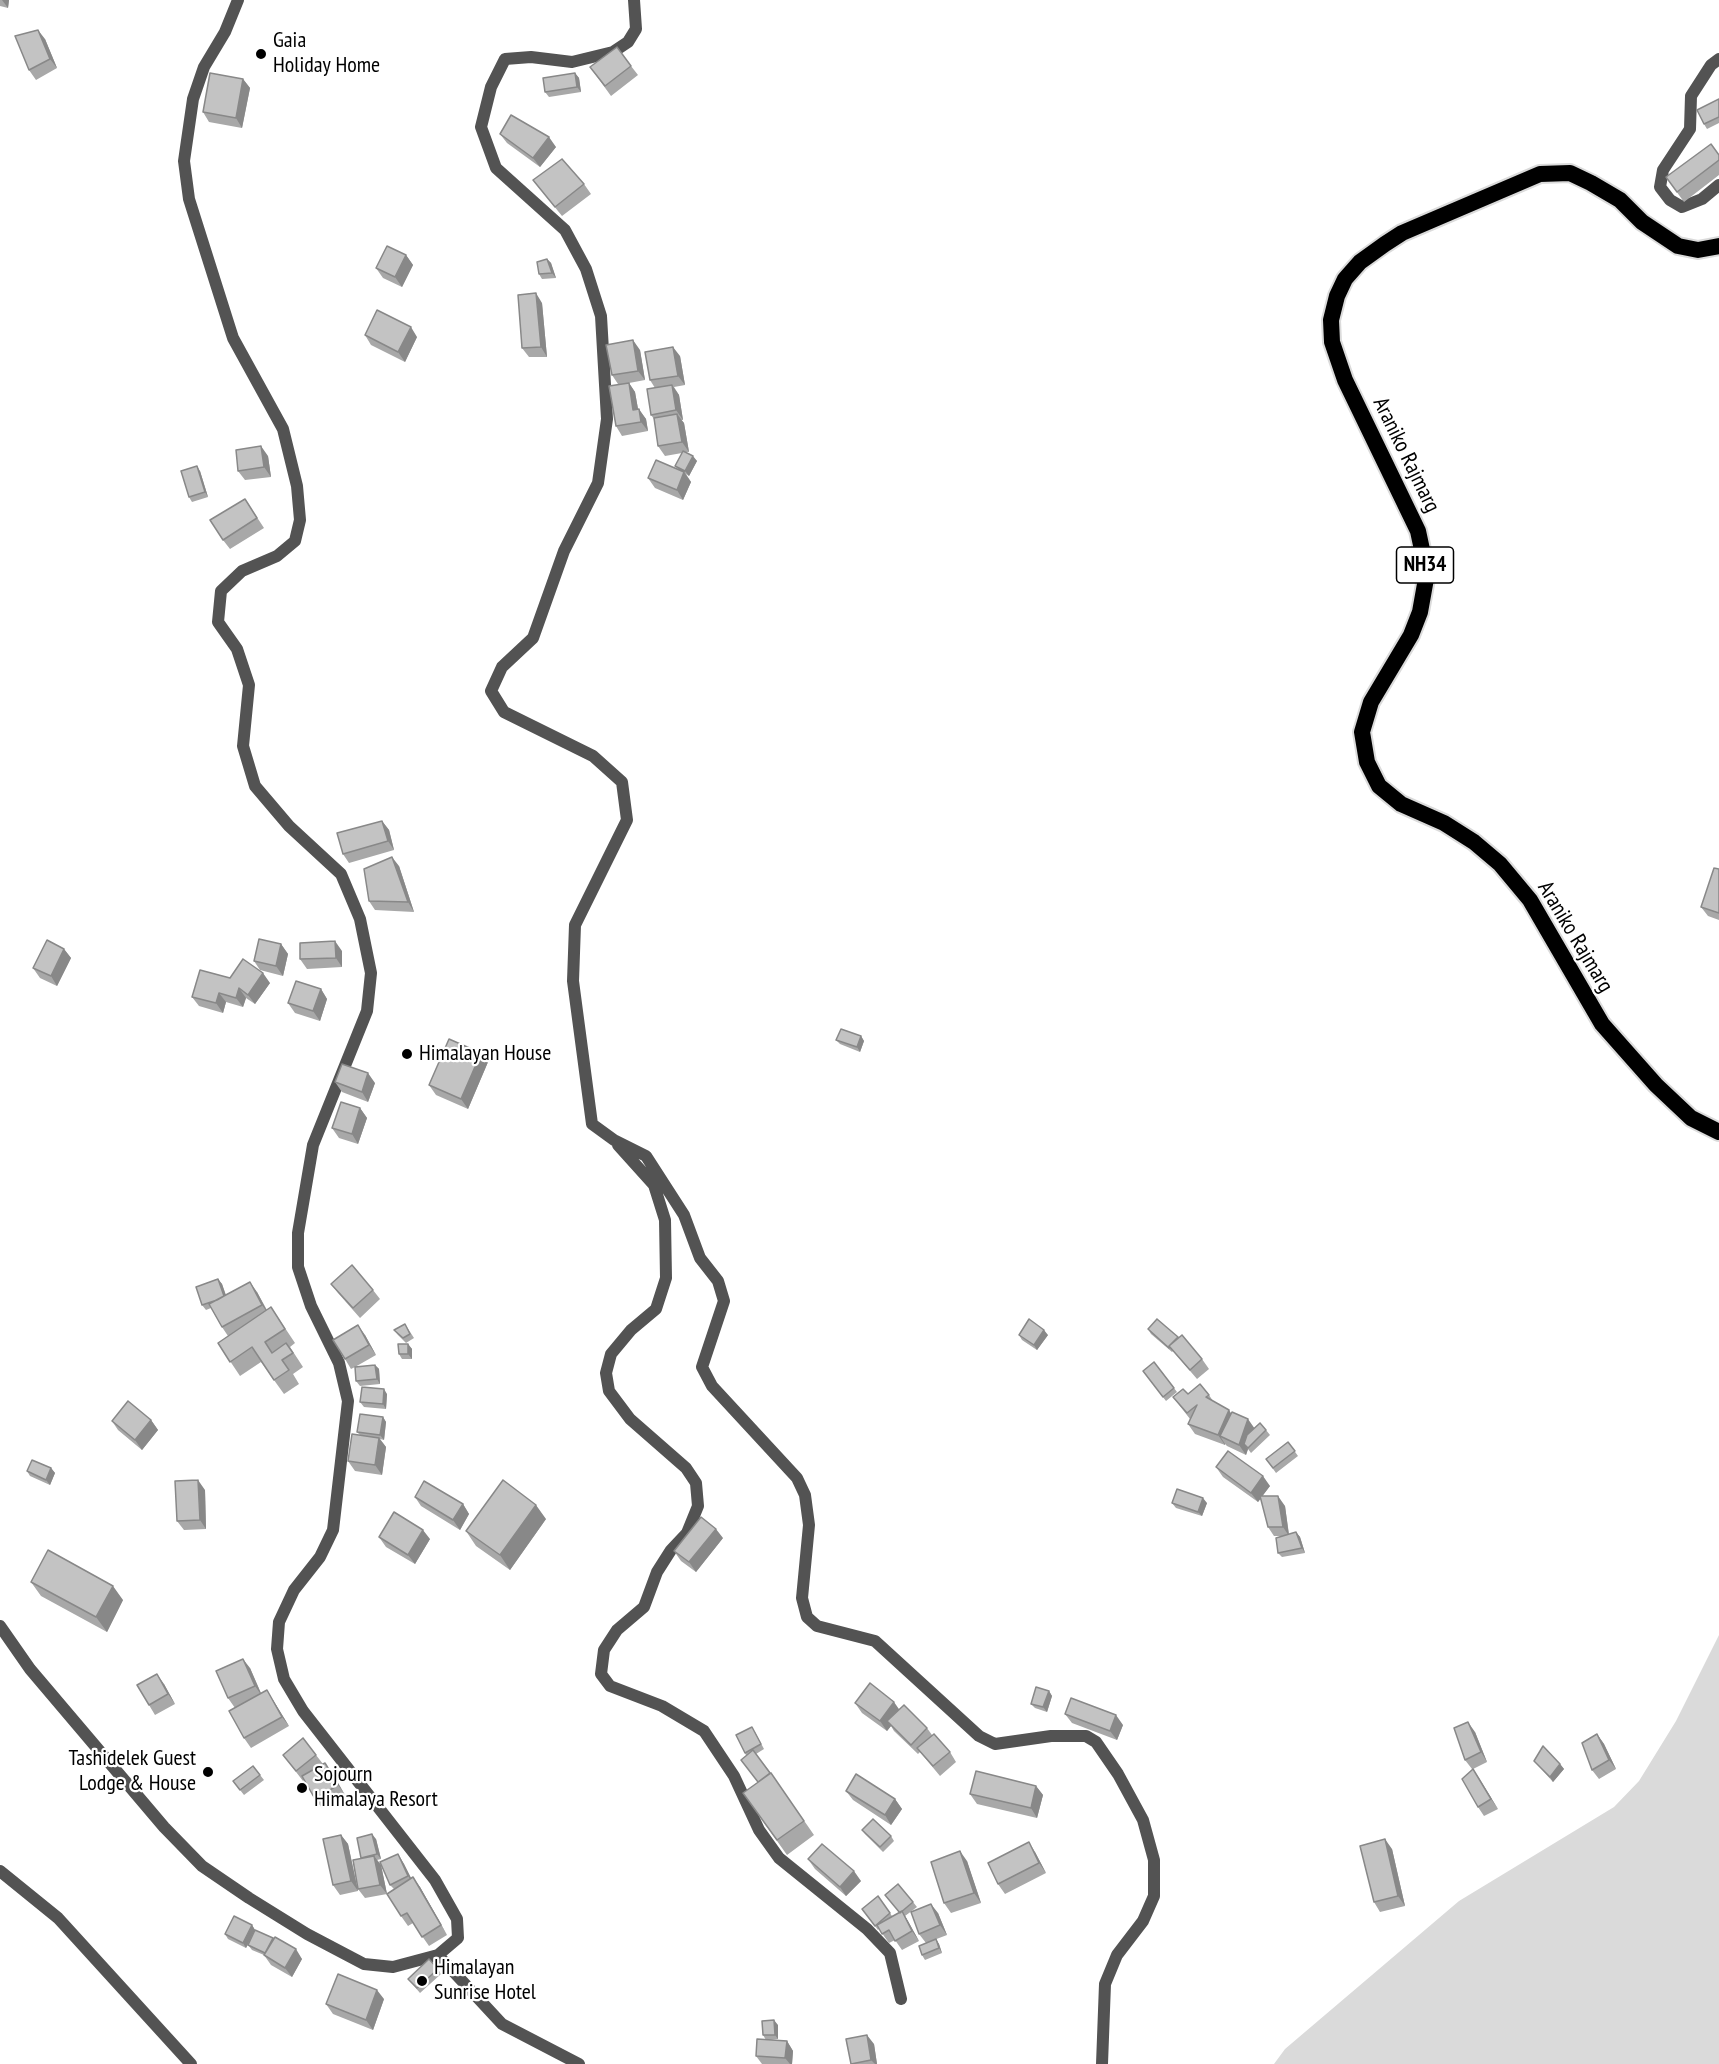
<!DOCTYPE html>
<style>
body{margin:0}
canvas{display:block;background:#fff}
</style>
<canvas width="1719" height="2064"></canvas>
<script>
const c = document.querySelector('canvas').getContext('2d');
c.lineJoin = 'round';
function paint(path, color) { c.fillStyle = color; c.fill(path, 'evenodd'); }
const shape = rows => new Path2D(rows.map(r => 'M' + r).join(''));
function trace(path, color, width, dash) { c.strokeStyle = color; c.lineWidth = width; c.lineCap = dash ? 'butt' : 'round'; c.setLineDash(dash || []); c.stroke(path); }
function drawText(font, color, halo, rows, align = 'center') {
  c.font = font + ' "PT Sans Narrow",sans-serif'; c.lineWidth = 4.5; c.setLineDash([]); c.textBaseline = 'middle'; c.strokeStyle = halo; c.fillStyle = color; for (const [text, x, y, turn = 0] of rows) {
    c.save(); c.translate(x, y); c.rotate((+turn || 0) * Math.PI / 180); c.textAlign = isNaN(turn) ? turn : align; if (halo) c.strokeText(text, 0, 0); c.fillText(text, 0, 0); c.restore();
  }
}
paint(shape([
 [1719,1635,1719,2064,1274,2064,1285,2049,1459,1901,1614,1807,1639,1781,1676,1721]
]), '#dadada');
const trunk = shape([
 [1719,246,1698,250,1678,246,1642,222,1620,200,1591,183,1570,173,1540,174,1402,233,1385,244,1360,262,1345,279,1337,296,1331,320,1332,342,1345,380,1418,531,1427,573,1420,612,1411,635,1371,702,1362,732,1367,762,1379,786,1401,804,1444,823,1474,842,1500,864,1530,900,1602,1024,1656,1085,1691,1118,1719,1132]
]);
trace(trunk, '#dbdbdb', 20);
trace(shape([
 [634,0,636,29,628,42,613,52,572,62,531,57,505,59,491,87,481,127,496,168,565,230,586,269,601,316,607,419,598,483,564,551,533,638,502,667,491,691,504,712,593,756,622,782,627,820,575,925,573,981,592,1124,614,1140,646,1156,684,1215,700,1258,718,1281,724,1301,702,1367,712,1386,797,1478,805,1495,809,1525,802,1598,807,1617,817,1626,875,1641,979,1736,995,1744,1051,1736,1086,1736,1096,1742,1118,1774,1143,1820,1154,1860,1154,1896,1143,1921,1117,1955,1105,1984,1102,2064],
 [1719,59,1711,65,1691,96,1690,129,1663,170,1660,187,1670,200,1682,207,1702,199,1719,185],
 [618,1145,654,1185,665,1220,666,1278,656,1309,631,1330,611,1354,606,1373,609,1391,630,1419,686,1468,696,1483,698,1506,687,1533,671,1550,657,1572,644,1607,617,1630,604,1650,601,1674,610,1686,662,1706,704,1731,734,1776,759,1830,779,1858,867,1929,890,1953,901,1999],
 [0,1626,30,1669,164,1827,202,1866,249,1898,307,1934,364,1964,393,1967,438,1955,458,1938,457,1919,435,1880,303,1711,284,1679,277,1649,279,1622,294,1590,320,1557,333,1530,348,1401,339,1363,311,1306,298,1267,298,1233,313,1145,367,1011,371,973,360,919,341,874,289,826,255,786,243,746,249,685,237,649,218,622,221,591,242,571,277,556,295,541,300,520,297,486,283,429,233,338,189,199,184,161,193,99,204,67,225,32,238,0],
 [0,1871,58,1918,191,2064],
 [438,1955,502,2024,579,2064]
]), '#535353', 12);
trace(trunk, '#000', 16);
paint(shape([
 [0,0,9,0,8,8,0,6],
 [45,39,57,68,36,80,29,70],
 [631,66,638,75,611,96,590,67],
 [575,73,579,78,581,92,549,97,545,92],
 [243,79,250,88,242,128,209,122,203,112],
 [1719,99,1719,123,1707,129,1704,124],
 [500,134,556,147,540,167,507,143],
 [1719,155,1719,175,1684,202,1666,177],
 [533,180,584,184,591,194,562,216],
 [406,255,413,265,402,287,383,278,376,268],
 [547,259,551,263,556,278,542,279,539,274],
 [542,303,547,357,529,357,522,348],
 [365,335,417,337,405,362,371,345],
 [640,350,645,380,629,383,635,392,638,409,646,419,648,431,622,436,616,426,618,384,612,375],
 [680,356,685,385,674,387,679,395,683,420,681,420,684,423,689,452,686,452,697,461,689,476,686,474,691,482,683,500,655,488,648,478,678,469,675,466,682,453,665,456,658,446,654,419,651,415,655,388,650,380],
 [268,456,271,477,245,480,238,471],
 [200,471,208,497,192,502,189,497],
 [245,499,264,528,230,549,223,540],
 [382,821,389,830,394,850,349,863,343,854],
 [399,866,414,912,375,910,369,901],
 [1719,869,1719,920,1708,916,1701,907],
 [281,944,288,954,283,976,260,970,254,961],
 [64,949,71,958,57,986,40,978,33,968],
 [342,951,342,967,307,969,300,959],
 [230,978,270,983,255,1004,246,998,243,1007,226,1002,223,1013,199,1006,192,997],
 [321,989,327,999,320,1021,295,1013,288,1003],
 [861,1036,864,1041,860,1052,840,1044,836,1040],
 [481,1053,488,1062,468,1109,436,1095,429,1085],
 [335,1082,375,1083,368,1102,342,1092],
 [360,1108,367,1118,358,1144,339,1138,332,1128],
 [218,1279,222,1284,226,1295,257,1292,267,1310,271,1307,295,1343,290,1347,303,1367,293,1374,299,1384,284,1394,261,1362,240,1376,218,1343,228,1336,222,1327,211,1308,206,1310,202,1305],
 [331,1284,373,1290,380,1299,360,1318,338,1293],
 [405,1324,414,1338,406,1343,398,1335,394,1330],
 [1148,1329,1202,1359,1209,1369,1197,1379,1173,1351,1172,1352,1151,1334],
 [365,1335,376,1355,355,1367,375,1365,379,1369,380,1384,360,1386,356,1381,355,1367,351,1369,345,1359],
 [1019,1335,1048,1335,1037,1350,1022,1340],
 [408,1344,412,1349,412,1359,402,1359,399,1354],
 [1154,1362,1177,1392,1166,1401,1143,1371],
 [387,1394,386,1409,364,1407,360,1402],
 [1188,1394,1209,1395,1213,1401,1229,1410,1231,1414,1254,1428,1266,1430,1270,1435,1251,1453,1248,1449,1246,1455,1227,1446,1225,1444,1225,1445,1195,1434,1188,1424,1190,1419,1173,1397],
 [383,1417,386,1422,384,1440,380,1439,386,1447,382,1475,355,1471,348,1461,360,1435,357,1432],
 [151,1420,158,1430,142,1450,118,1430,112,1421],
 [1288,1442,1298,1456,1276,1473,1266,1459],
 [1216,1467,1270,1486,1262,1496,1285,1506,1289,1534,1296,1532,1300,1537,1305,1553,1282,1557,1278,1553,1282,1536,1274,1536,1268,1527,1261,1498,1258,1502,1223,1477],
 [51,1468,55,1473,50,1485,30,1476,27,1471],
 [205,1490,206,1529,184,1530,177,1521],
 [415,1497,463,1504,469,1514,460,1530,421,1506],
 [1172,1503,1207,1503,1202,1516,1176,1508],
 [546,1519,510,1570,476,1546,466,1531],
 [379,1537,430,1539,415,1564,386,1547],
 [723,1538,696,1572,681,1561,674,1551],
 [31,1582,123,1600,107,1632,41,1596],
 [250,1668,261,1693,273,1700,289,1726,251,1748,244,1738,239,1706,235,1708,228,1698],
 [164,1684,175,1704,155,1715,149,1705],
 [1049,1691,1052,1696,1047,1712,1035,1708,1031,1704],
 [855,1703,899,1709,927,1728,932,1735,950,1752,956,1762,940,1776,920,1752,918,1754,894,1731,891,1726,887,1731,862,1713],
 [1065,1714,1123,1725,1117,1740,1072,1723],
 [755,1732,764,1749,756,1754,771,1773,814,1835,787,1855,743,1793,758,1782,745,1753],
 [1475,1732,1487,1762,1473,1769,1498,1809,1484,1816,1478,1807,1472,1769,1465,1760],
 [1597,1734,1604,1744,1616,1769,1599,1779,1592,1770],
 [283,1755,316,1755,323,1764,325,1763,345,1795,322,1808,315,1799,304,1780,303,1781],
 [1534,1761,1560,1764,1564,1769,1553,1782],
 [253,1766,264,1780,244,1795,233,1781],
 [1036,1786,1043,1795,1037,1818,977,1804,970,1794],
 [846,1791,895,1799,902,1809,891,1825,853,1800],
 [862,1830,891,1836,894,1841,883,1852,865,1834],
 [341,1835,348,1844,358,1891,340,1895,333,1885],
 [376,1839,381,1859,377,1860,381,1865,387,1894,365,1898,358,1889],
 [1392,1849,1405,1906,1380,1912,1374,1902],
 [1035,1852,1046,1873,1005,1894,998,1884],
 [398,1854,404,1864,411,1878,420,1887,447,1935,429,1946,413,1923,408,1926,401,1916,394,1889,390,1885],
 [808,1859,861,1881,846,1896,815,1869],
 [967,1861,981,1903,951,1913,944,1903],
 [878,1896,892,1916,899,1913,913,1902,917,1907,905,1916,919,1941,902,1950,895,1940,889,1943,879,1929,878,1930,862,1909],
 [938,1913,947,1935,926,1943,936,1939,939,1944,942,1953,925,1960,922,1955,926,1943,919,1934],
 [252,1925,255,1930,274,1939,302,1959,292,1977,271,1965,264,1955,252,1950,248,1945,250,1941,246,1948,228,1939,225,1934],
 [438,1969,441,1974,420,1993,408,1979],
 [384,1999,373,2030,333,2014,326,2004],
 [778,2025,778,2039,768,2040,787,2041,793,2051,792,2064,762,2064,756,2056,766,2040,763,2035],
 [846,2039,874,2044,877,2064,851,2064]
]), '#a8a8a8');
paint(shape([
 [2,0,9,0,8,8],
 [38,30,45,39,57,68,50,59],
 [575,73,579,78,581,92,577,87],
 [243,79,250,88,242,128,236,118],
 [549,137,556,147,540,167,533,158],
 [406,255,413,265,402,287,395,277],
 [547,259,551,263,556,278,552,273],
 [536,293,542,303,547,357,541,347],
 [411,327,417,337,405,362,398,352],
 [633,340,640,350,645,380,638,371],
 [673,347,680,356,685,385,678,376],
 [629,383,635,392,640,420,633,410],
 [672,385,679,395,683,420,676,410],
 [639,409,646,419,648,431,641,422],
 [677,414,684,423,689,452,682,442],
 [261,446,268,456,271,477,264,467],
 [693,456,697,461,689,476,685,471],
 [197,466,200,471,208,497,205,492],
 [684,472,691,482,683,500,677,490],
 [382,821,389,830,394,850,388,841],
 [392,857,399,866,414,912,408,902],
 [335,941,342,951,342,967,336,958],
 [281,944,288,954,283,976,276,966],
 [64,949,71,958,57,986,51,976],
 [263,973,270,983,255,1004,248,995],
 [239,988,246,998,243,1007,236,998],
 [321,989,327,999,320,1021,313,1011],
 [219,993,226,1002,223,1013,216,1003],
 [861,1036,864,1041,860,1052,857,1047],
 [481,1053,488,1062,468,1109,461,1099],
 [368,1073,375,1083,368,1102,362,1092],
 [360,1108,367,1118,358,1144,352,1134],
 [218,1279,222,1284,228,1302,225,1297],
 [250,1282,257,1292,269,1315,262,1305],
 [358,1325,365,1335,376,1355,369,1345],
 [1044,1330,1048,1335,1037,1350,1034,1345],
 [408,1344,412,1349,412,1359,408,1354],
 [375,1365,379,1369,380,1384,377,1379],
 [384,1389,387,1394,386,1409,383,1404],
 [1229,1410,1235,1420,1220,1436,1225,1444,1225,1445,1218,1435],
 [383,1417,386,1422,384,1440,380,1435],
 [1248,1419,1255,1429,1244,1444,1248,1449,1246,1455,1239,1445],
 [151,1420,158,1430,142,1450,135,1440],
 [379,1438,386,1447,382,1475,375,1465],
 [51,1468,55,1473,50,1485,46,1480],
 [1263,1476,1270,1486,1258,1502,1251,1493],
 [198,1480,205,1490,206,1529,200,1520],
 [1278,1496,1285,1506,1289,1536,1283,1527],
 [1203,1498,1207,1503,1202,1516,1198,1512],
 [463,1504,469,1514,460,1530,453,1520],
 [536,1505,546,1519,510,1570,500,1555],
 [716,1529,723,1538,696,1572,689,1562],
 [423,1530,430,1539,415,1564,408,1555],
 [1296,1532,1300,1537,1305,1553,1302,1548],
 [113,1586,123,1600,107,1632,96,1617],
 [243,1659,250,1668,262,1696,255,1686],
 [157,1674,164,1684,175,1704,168,1694],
 [267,1690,273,1700,289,1726,282,1717],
 [1049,1691,1052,1696,1047,1712,1043,1707],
 [894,1702,901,1712,887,1721,891,1726,887,1731,880,1721],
 [1116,1715,1123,1725,1117,1740,1110,1731],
 [1468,1722,1475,1732,1487,1762,1481,1752],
 [1597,1734,1604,1744,1616,1769,1609,1760],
 [325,1763,332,1772,345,1795,338,1785],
 [1560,1764,1564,1769,1553,1782,1550,1777],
 [1473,1769,1479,1778,1498,1809,1491,1799],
 [1036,1786,1043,1795,1037,1818,1031,1808],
 [895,1799,902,1809,891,1825,885,1815],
 [372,1834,376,1839,381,1859,377,1854],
 [341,1835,348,1844,358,1891,351,1881],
 [1385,1839,1392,1849,1405,1906,1398,1896],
 [1029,1842,1035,1852,1046,1873,1039,1863],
 [960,1851,967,1861,981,1903,974,1893],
 [398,1854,404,1864,415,1886,408,1876],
 [374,1856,381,1865,387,1894,380,1885],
 [854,1871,861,1881,846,1896,840,1887],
 [413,1877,420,1887,447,1935,441,1925],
 [931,1904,938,1913,947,1935,940,1925],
 [902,1911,908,1921,919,1941,912,1931],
 [252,1925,255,1930,246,1948,243,1943],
 [936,1939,939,1944,942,1953,939,1948],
 [296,1949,302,1959,292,1977,285,1968],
 [377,1990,384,1999,373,2030,366,2020],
 [774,2020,778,2025,778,2039,775,2035],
 [867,2035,874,2044,877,2064,875,2064,871,2060],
 [787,2041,793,2051,792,2064,790,2064,785,2058]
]), '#888');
const building = shape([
 [38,30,50,59,29,70,15,36,38,30],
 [617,47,631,66,605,86,590,67,617,47],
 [210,73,243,79,236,118,203,112,210,73],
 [575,73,577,87,545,92,543,78,575,73],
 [1719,99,1719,117,1704,124,1697,110,1719,99],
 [511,115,549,137,533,158,500,134,511,115],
 [1711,144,1719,155,1719,160,1677,192,1666,177,1711,144],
 [562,159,584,184,555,207,533,180,562,159],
 [387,246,406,255,395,277,376,268,387,246],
 [547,259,552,273,539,274,537,262,547,259],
 [536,293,541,347,522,348,518,295,536,293],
 [377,310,411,327,398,352,365,335,377,310],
 [633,340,638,371,612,375,606,345,633,340],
 [673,347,678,376,650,380,645,352,673,347],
 [629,383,633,410,639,409,641,422,616,426,609,386,629,383],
 [672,385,676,410,651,415,647,389,672,385],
 [677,414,682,442,658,446,654,418,677,414],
 [261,446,264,467,238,471,236,450,261,446],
 [683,451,693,456,685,471,675,466,683,451],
 [656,460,684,472,677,490,648,478,656,460],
 [197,466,205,492,189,497,181,471,197,466],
 [245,499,257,518,223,540,210,520,245,499],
 [382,821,388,841,343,854,337,833,382,821],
 [392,857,408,902,369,901,364,869,392,857],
 [1714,868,1719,869,1719,913,1701,907,1714,868],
 [259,939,281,944,276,966,254,961,259,939],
 [47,940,64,949,51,976,33,968,47,940],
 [335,941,336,958,300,959,300,943,335,941],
 [243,959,263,973,248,995,239,988,236,998,219,993,216,1003,192,997,200,970,230,978,243,959],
 [296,981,321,989,313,1011,288,1003,296,981],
 [841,1029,861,1036,857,1047,836,1040,841,1029],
 [449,1039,481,1053,461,1099,429,1085,449,1039],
 [342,1064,368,1073,362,1092,335,1082,342,1064],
 [341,1102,360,1108,352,1134,332,1128,341,1102],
 [352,1265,373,1290,353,1308,331,1284,352,1265],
 [218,1279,224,1296,217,1300,202,1305,196,1287,218,1279],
 [250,1282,262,1305,222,1327,209,1304,250,1282],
 [271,1307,285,1329,265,1342,272,1353,286,1343,293,1353,282,1360,289,1370,274,1380,252,1347,230,1362,218,1343,271,1307],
 [1029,1319,1044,1330,1034,1345,1019,1335,1029,1319],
 [1157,1319,1178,1337,1169,1346,1169,1348,1148,1329,1157,1319],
 [405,1324,410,1334,403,1338,394,1330,405,1324],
 [358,1325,369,1345,345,1359,333,1340,358,1325],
 [1182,1335,1202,1359,1190,1370,1169,1346,1182,1335],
 [398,1344,408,1344,408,1354,399,1354,398,1344],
 [1154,1362,1174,1388,1163,1397,1143,1371,1154,1362],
 [375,1365,377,1379,356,1381,355,1367,375,1365],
 [1200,1384,1209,1395,1206,1397,1229,1410,1218,1435,1188,1424,1197,1405,1187,1413,1173,1397,1183,1389,1188,1394,1200,1384],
 [362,1387,384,1389,383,1404,360,1402,362,1387],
 [128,1401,151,1420,135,1440,112,1421,128,1401],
 [1232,1412,1248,1419,1239,1445,1220,1436,1232,1412],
 [360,1414,383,1417,380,1435,357,1432,360,1414],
 [1260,1423,1266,1430,1248,1448,1244,1444,1247,1435,1260,1423],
 [352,1434,379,1438,375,1465,348,1461,352,1434],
 [1288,1442,1295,1451,1273,1468,1266,1459,1288,1442],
 [1228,1451,1263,1476,1251,1493,1216,1467,1228,1451],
 [32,1460,51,1468,46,1480,27,1471,32,1460],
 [198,1480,200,1520,177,1521,175,1481,198,1480],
 [503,1480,536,1505,500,1555,466,1531,503,1480],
 [424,1481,463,1504,453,1520,415,1497,424,1481],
 [1177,1489,1203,1498,1198,1512,1172,1503,1177,1489],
 [1260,1496,1278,1496,1283,1527,1268,1527,1260,1496],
 [394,1512,423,1530,408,1555,379,1537,394,1512],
 [701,1517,716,1529,689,1562,674,1551,701,1517],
 [1296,1532,1302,1548,1278,1553,1276,1538,1296,1532],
 [48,1550,113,1586,96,1617,31,1582,48,1550],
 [243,1659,255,1686,228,1698,216,1671,243,1659],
 [157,1674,168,1694,149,1705,137,1685,157,1674],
 [870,1683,894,1702,880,1721,855,1703,870,1683],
 [1036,1687,1049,1691,1043,1707,1031,1704,1036,1687],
 [267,1690,282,1717,244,1738,229,1711,267,1690],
 [1071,1698,1116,1715,1110,1731,1065,1714,1071,1698],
 [904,1705,927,1728,911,1745,887,1721,904,1705],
 [1468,1722,1481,1752,1465,1760,1454,1728,1468,1722],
 [752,1727,761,1744,745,1753,736,1735,752,1727],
 [934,1734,950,1752,933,1766,917,1748,934,1734],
 [1597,1734,1609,1760,1592,1770,1582,1743,1597,1734],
 [303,1738,316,1755,296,1771,283,1755,303,1738],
 [1543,1746,1560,1764,1550,1777,1534,1761,1543,1746],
 [753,1750,770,1773,758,1782,741,1760,753,1750],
 [325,1763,338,1785,315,1799,302,1776,325,1763],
 [253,1766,260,1775,240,1790,233,1781,253,1766],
 [1473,1769,1491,1799,1478,1807,1462,1779,1473,1769],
 [976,1771,1036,1786,1031,1808,970,1794,976,1771],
 [771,1773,804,1821,777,1840,743,1793,771,1773],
 [856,1774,895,1799,885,1815,846,1791,856,1774],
 [873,1819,891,1836,880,1847,862,1830,873,1819],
 [372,1834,377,1854,361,1858,357,1838,372,1834],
 [341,1835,351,1881,333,1885,323,1839,341,1835],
 [1385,1839,1398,1896,1374,1902,1360,1846,1385,1839],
 [1029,1842,1039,1863,998,1884,988,1863,1029,1842],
 [822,1844,854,1871,840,1887,808,1859,822,1844],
 [960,1851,974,1893,944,1903,931,1862,960,1851],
 [398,1854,408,1876,390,1885,380,1862,398,1854],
 [374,1856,380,1885,358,1889,353,1860,374,1856],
 [413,1877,441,1925,422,1937,407,1913,401,1916,387,1894,413,1877],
 [898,1884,913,1902,900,1913,885,1895,898,1884],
 [878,1896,890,1913,875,1926,862,1909,878,1896],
 [931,1904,940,1925,919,1934,911,1912,931,1904],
 [902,1911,912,1931,895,1941,889,1930,882,1934,877,1925,902,1911],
 [234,1916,252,1925,243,1943,225,1934,234,1916],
 [255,1930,273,1938,265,1953,248,1945,255,1930],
 [275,1937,296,1949,285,1968,264,1955,275,1937],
 [936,1939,939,1948,922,1955,919,1946,936,1939],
 [429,1959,438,1969,417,1988,408,1979,429,1959],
 [338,1974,377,1990,366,2020,326,2004,338,1974],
 [774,2020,775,2035,763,2035,762,2021,774,2020],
 [867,2035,871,2060,851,2064,846,2039,867,2035],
 [757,2039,787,2041,785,2058,756,2056,757,2039]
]);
paint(building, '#c3c3c3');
trace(building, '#888', 1.5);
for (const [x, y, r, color] of [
 [261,54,6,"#000"],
 [407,1054,6,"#000"],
 [208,1772,6,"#000"],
 [302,1788,6,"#000"],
 [422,1981,6,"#000"]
]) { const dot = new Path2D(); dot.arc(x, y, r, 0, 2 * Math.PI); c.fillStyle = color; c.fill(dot); trace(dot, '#fff', 2); }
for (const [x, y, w] of [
 [1425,565,57]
]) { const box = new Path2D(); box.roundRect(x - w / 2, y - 18, w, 36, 4.5); c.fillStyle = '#fff'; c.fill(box); trace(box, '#000', 1.5); }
drawText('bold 21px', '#000', null, [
 ["NH34",1425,565]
]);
drawText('22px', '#000', '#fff', [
 ["Gaia",273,41],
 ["Holiday Home",273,66],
 ["Himalayan House",419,1054],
 ["Tashidelek Guest",196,1759,"right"],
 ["Lodge & House",196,1784,"right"],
 ["Sojourn",314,1775],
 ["Himalaya Resort",314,1800],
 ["Himalayan",434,1968],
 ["Sunrise Hotel",434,1993]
], 'left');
drawText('22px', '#000', '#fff', [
 ["Araniko Rajmarg",1406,455,64],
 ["Araniko Rajmarg",1575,937,59]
]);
</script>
